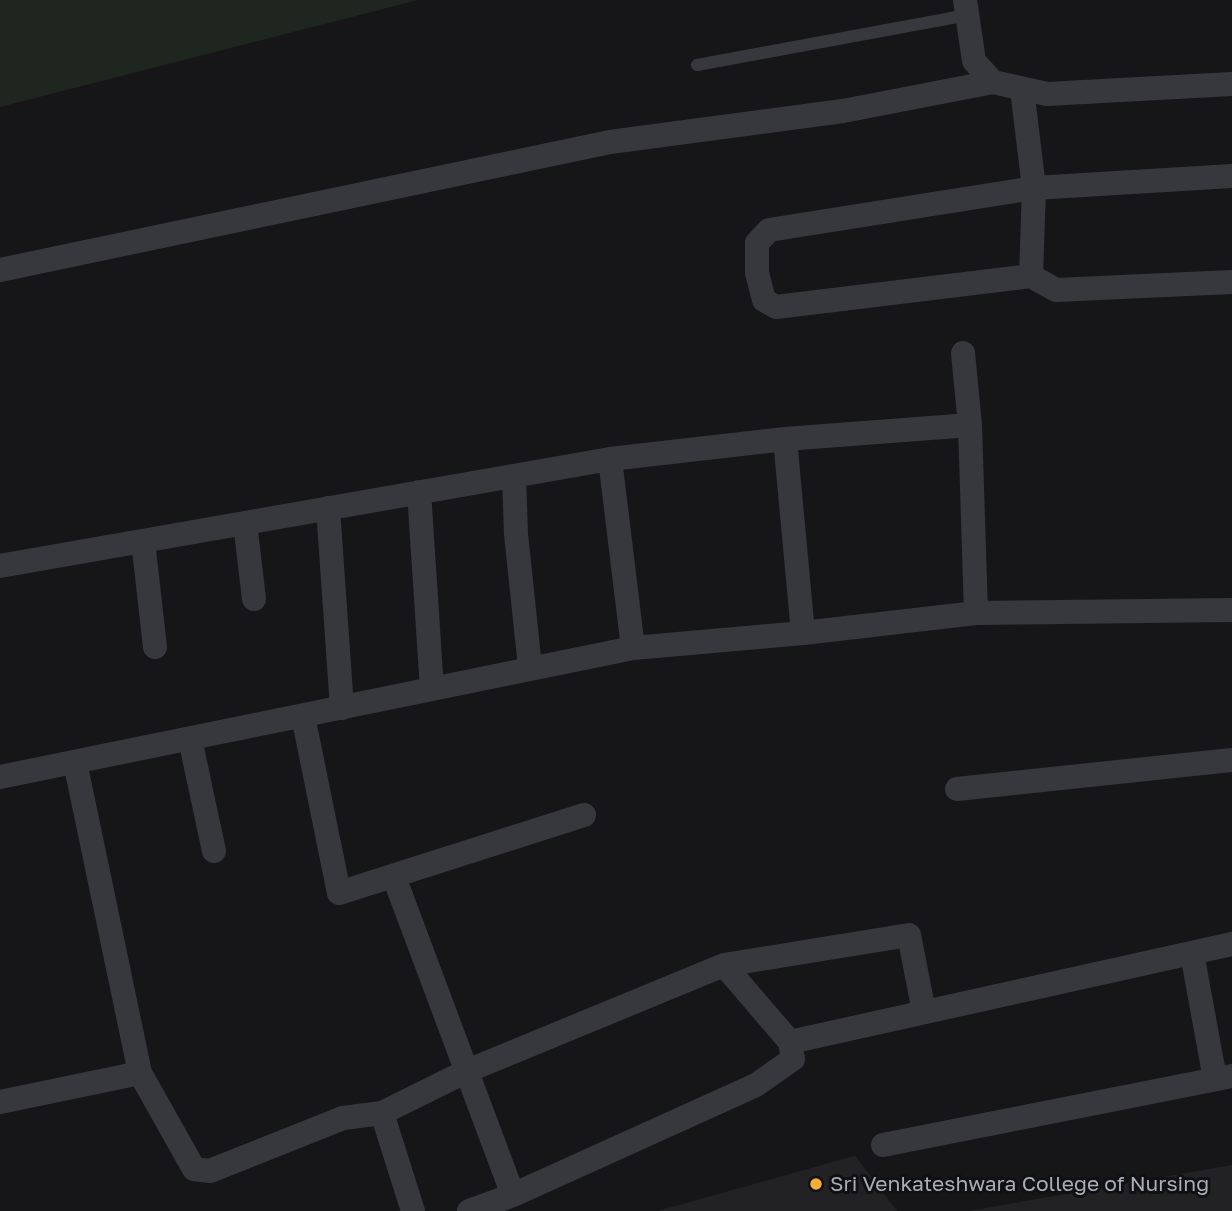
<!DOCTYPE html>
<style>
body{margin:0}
canvas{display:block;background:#161618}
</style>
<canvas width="1232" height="1211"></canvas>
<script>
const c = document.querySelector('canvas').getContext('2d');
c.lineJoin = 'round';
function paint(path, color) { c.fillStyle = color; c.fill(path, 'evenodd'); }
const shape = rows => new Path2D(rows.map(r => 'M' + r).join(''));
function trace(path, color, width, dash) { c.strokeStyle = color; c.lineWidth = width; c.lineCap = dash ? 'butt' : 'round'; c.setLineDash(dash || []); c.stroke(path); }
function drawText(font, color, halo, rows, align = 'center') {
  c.font = font + ' "Golos Text",sans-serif'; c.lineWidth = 6; c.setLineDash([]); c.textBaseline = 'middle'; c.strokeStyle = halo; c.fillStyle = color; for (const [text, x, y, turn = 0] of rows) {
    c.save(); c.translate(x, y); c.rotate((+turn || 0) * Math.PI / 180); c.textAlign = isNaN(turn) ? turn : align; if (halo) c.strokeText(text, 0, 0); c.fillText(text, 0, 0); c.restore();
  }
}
paint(shape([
 [855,1156,897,1211,658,1211,854,1156],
 [1232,1165,1232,1211,969,1211]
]), '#222225');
paint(shape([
 [0,0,418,0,0,107]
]), '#1e261f');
trace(shape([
 [697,65,968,15]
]), '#37383d', 12);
trace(shape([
 [965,0,974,61,993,82,1047,94,1232,84],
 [1022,89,1034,188,1031,276],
 [1232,176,1034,188,769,230,757,243,757,273,764,300,776,307,1031,276,1056,290,1232,282],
 [0,270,610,142,843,111,993,82],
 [963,353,970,425],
 [785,439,803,633],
 [610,459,633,648],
 [514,476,516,534,530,667],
 [419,492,432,689],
 [328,508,342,708],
 [245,523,254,599],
 [143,541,155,647],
 [0,566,610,459,785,439,970,425,976,613],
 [303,716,339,893,584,815],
 [190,739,214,851],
 [75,762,140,1073,194,1169,210,1171,343,1118,382,1113,467,1071,724,965,790,1042,793,1059,756,1085,513,1195,469,1211],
 [0,777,633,648,803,633,976,613,1232,610],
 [957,789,1232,760],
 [394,877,513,1195],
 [1192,953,1215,1079],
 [724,965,909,935,924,1012],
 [790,1042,1232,944],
 [0,1102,140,1073],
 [382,1113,413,1211],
 [883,1145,1232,1076]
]), '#37383d', 24);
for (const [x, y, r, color] of [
 [816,1184,7,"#f2b134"]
]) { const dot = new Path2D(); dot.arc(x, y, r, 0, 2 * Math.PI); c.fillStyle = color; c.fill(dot); trace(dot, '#111113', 2.5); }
drawText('21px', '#a8adb8', '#111113', [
 ["Sri Venkateshwara College of Nursing",830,1184]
], 'left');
</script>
